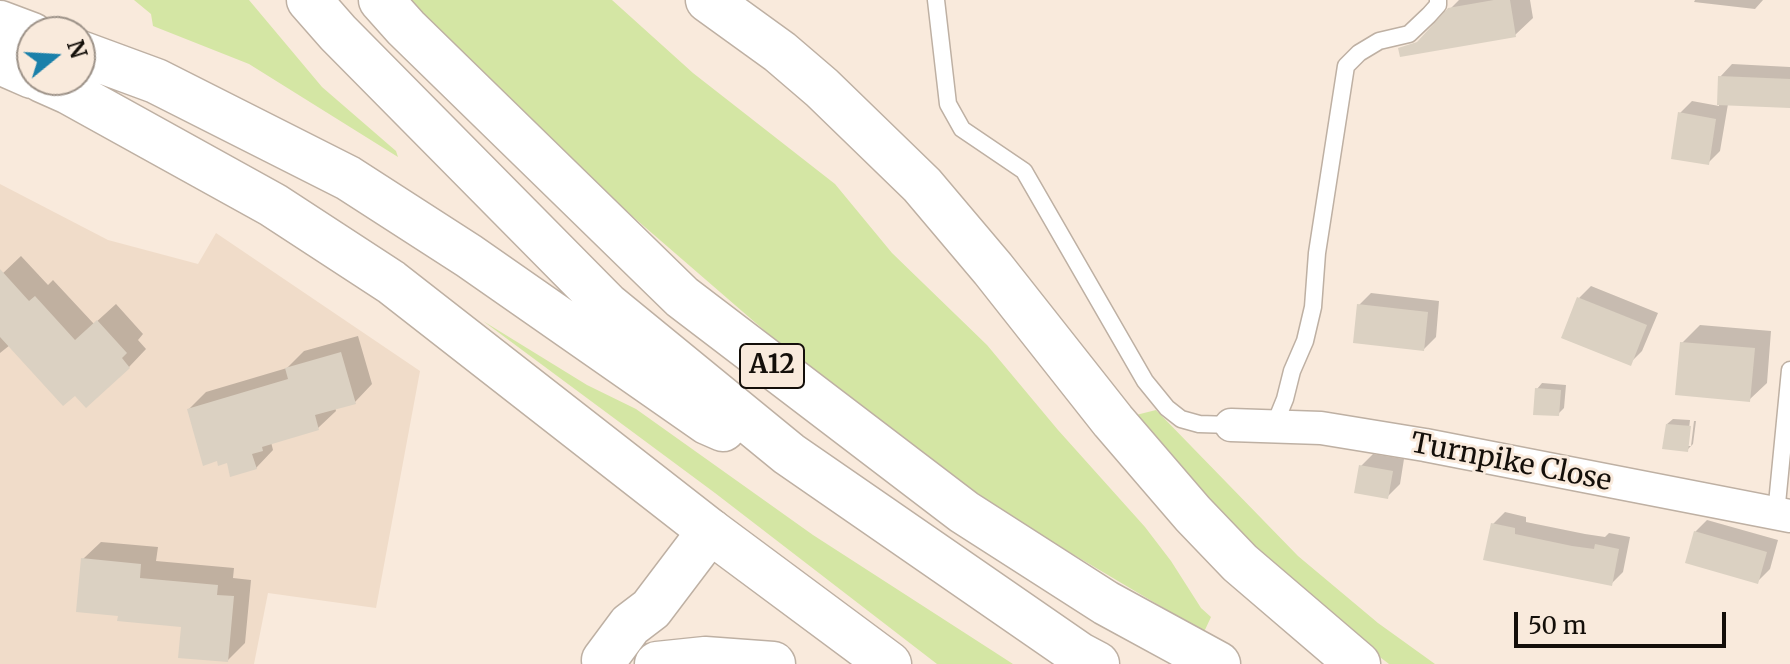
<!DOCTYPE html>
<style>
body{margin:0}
#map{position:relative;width:1790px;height:664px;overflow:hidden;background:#f9eadc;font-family:Merriweather,serif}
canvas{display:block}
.north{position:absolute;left:16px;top:16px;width:80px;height:80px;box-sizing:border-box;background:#f9eadc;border:2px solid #9d9288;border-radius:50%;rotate:72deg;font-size:22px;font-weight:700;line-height:32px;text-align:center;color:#140f0a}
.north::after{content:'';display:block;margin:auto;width:28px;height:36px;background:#1a80aa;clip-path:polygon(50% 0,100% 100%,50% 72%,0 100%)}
.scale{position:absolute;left:1514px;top:612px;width:212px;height:36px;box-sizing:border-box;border:4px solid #140f0a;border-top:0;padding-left:10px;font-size:24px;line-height:28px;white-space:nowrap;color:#140f0a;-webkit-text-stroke:6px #f9eadc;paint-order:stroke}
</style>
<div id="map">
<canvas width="1790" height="664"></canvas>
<div class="north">N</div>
<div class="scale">50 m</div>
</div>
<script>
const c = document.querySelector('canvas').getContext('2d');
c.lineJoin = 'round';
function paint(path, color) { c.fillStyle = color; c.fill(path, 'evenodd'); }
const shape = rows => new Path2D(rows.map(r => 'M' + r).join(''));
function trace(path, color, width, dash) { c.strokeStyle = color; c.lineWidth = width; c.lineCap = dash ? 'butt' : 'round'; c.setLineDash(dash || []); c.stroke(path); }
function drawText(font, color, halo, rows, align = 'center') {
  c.font = font + ' Merriweather,serif'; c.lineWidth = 6; c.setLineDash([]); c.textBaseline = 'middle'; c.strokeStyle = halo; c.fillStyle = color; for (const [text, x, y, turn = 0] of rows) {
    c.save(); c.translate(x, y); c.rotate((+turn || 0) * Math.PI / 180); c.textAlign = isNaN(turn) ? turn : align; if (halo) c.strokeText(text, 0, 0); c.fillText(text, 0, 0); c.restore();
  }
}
paint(shape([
 [0,184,108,240,198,264,216,233,420,371,376,608,268,593,254,664,0,664]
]), '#f0dcc9');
paint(shape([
 [134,0,249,0,322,87,396,151,398,157,249,64,153,26,151,14],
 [387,0,612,0,693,73,835,184,892,253,987,345,1058,430,1145,527,1171,561,1201,608,1211,617,1204,632,914,460,400,15],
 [483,321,587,385,636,409,813,535,1013,664,937,664,715,493],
 [1156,410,1298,556,1378,623,1435,664,1389,664,1355,638,1265,557,1230,524,1136,415]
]), '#d4e6a4');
paint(shape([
 [1459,0,1530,0,1533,18,1515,35,1450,9],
 [1695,0,1763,0,1755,9,1694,2],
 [1732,64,1790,67,1790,106,1728,104,1720,151,1708,163,1680,113,1692,101,1719,106,1720,77],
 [21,256,48,285,53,280,94,324,116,304,143,334,138,340,146,349,129,367,75,393,10,345,0,353,0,276],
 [1591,286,1658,313,1642,351,1630,363,1579,298],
 [1371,293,1439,301,1436,337,1424,349,1359,305],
 [1700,325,1771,331,1767,383,1749,400,1682,343],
 [358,336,372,384,355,402,335,407,336,411,318,428,271,442,273,450,256,468,228,461,189,409,206,392,287,368,304,351],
 [1542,383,1566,385,1564,408,1558,414,1537,389],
 [1673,419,1690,420,1687,446,1691,446,1694,421,1696,421,1693,444,1687,450,1667,424],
 [1373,454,1404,459,1400,484,1388,496,1361,466],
 [1505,512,1526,517,1526,522,1585,534,1605,537,1609,533,1630,537,1623,572,1611,584,1493,524],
 [1707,520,1778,540,1770,569,1758,581,1695,532],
 [101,542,158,547,156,561,234,568,233,578,251,580,245,643,228,660,183,625,120,615,83,559]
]), '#0003');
paint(shape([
 [1494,0,1510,0,1516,37,1400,57,1398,48,1417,42,1448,8],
 [1718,76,1790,79,1790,108,1717,105],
 [1678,112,1716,119,1709,165,1671,159],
 [0,269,29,301,35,296,75,340,97,320,127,353,122,358,130,368,86,408,75,396,63,406,0,337],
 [1577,297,1647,325,1631,366,1561,338],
 [1357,304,1428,312,1424,351,1353,343],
 [1680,342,1755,348,1750,402,1675,395],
 [341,352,356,404,315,415,319,430,262,447,263,451,252,454,257,469,230,477,227,463,218,466,217,461,203,466,187,409,288,379,285,368],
 [1535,388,1561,390,1559,416,1533,415],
 [1666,424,1691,426,1688,452,1662,449],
 [1359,465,1393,471,1388,499,1354,493],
 [1491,523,1515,528,1515,534,1572,546,1594,549,1595,544,1619,549,1612,586,1483,560],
 [1694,531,1767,552,1758,584,1685,563],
 [81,558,141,564,140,578,218,585,217,595,234,596,228,662,178,658,181,627,117,621,118,616,76,612]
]), '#dbd1c2');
const lane = shape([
 [936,0,948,104,962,129,1024,171,1145,381,1167,408,1181,419,1199,424,1231,425],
 [1274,426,1285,399,1292,371,1305,341,1313,307,1317,253,1346,66,1359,53,1379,41,1409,34,1429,15,1438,5,1438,0],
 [1776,514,1790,370]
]);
const street = shape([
 [1231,425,1321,428,1425,445,1790,516]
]);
const secondary = shape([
 [604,660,630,625,651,609,710,531,889,664],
 [657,664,705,659,773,664]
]);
const highway = shape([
 [309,0,338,33,607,305,789,454,1080,655,1097,664],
 [381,0,406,28,682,297,964,512,1106,603,1218,664],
 [708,0,780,52,822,88,922,185,993,269,1113,421,1193,514,1240,563,1358,664],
 [0,23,32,35],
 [80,53,156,81,348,178,469,256,707,422,723,429],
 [0,62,32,76],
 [42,80,69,92,273,205,391,282,710,531]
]);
trace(lane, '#beb0a3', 19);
trace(street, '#beb0a3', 35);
trace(secondary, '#beb0a3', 47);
trace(highway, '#beb0a3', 47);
trace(lane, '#fff', 16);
trace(street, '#fff', 32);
trace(secondary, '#fff', 44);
trace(highway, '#fff', 44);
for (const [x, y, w] of [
 [772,366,64]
]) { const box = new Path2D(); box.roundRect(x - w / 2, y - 22, w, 44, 6); c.fillStyle = '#f9eadc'; c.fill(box); trace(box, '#140f0a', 2); }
drawText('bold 26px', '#140f0a', null, [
 ["A12",772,366]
]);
drawText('28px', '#140f0a', '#f9eadc', [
 ["Turnpike Close",1511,463,11]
]);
</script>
